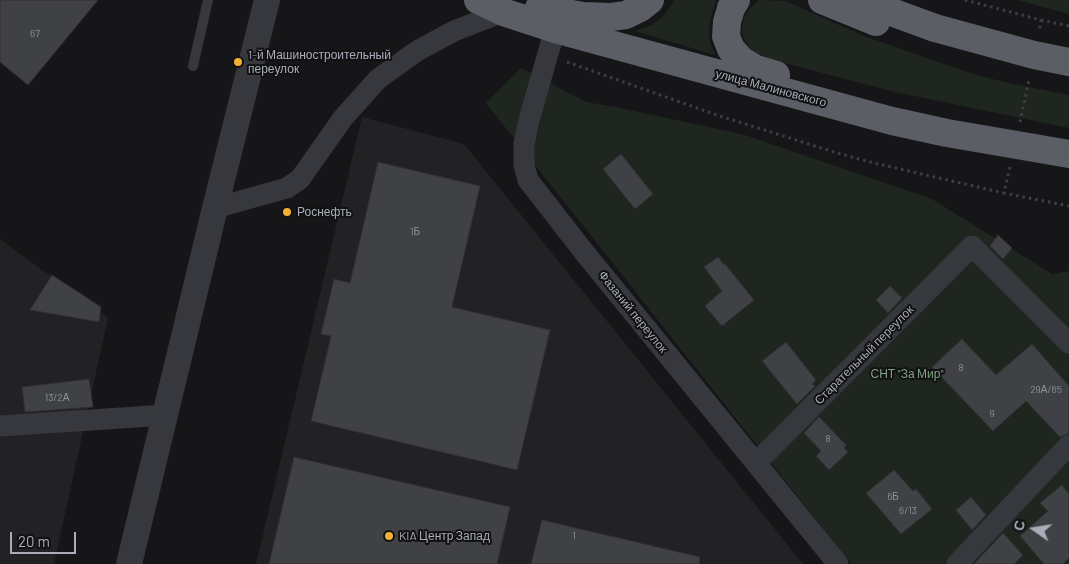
<!DOCTYPE html>
<meta charset="utf-8">
<style>
body{margin:0}
#map{position:relative;width:1069px;height:564px;overflow:hidden;background:#161618;font-family:Barlow,sans-serif}
canvas{display:block}
.north{position:absolute;left:1009px;top:504px;width:50px;height:50px;-webkit-text-stroke:4px #111113;paint-order:stroke;rotate:283deg;font-size:14px;font-weight:700;line-height:20px;text-align:center;color:#a8adb8}
.north::after{content:'';display:block;margin:auto;width:18px;height:22px;background:#a8adb8;clip-path:polygon(50% 0,100% 100%,50% 72%,0 100%)}
.scale{position:absolute;left:10px;top:532px;width:66px;height:22px;box-sizing:border-box;border:2px solid #a8adb8;border-top:0;padding-left:6px;font-size:15px;line-height:18px;white-space:nowrap;color:#a8adb8;-webkit-text-stroke:4px #111113;paint-order:stroke}
</style>
<div id="map">
<canvas width="1069" height="564"></canvas>
<div class="north">С</div>
<div class="scale">20 m</div>
</div>
<script>
const c = document.querySelector('canvas').getContext('2d');
c.lineJoin = 'round';
function paint(path, color) { c.fillStyle = color; c.fill(path, 'evenodd'); }
const shape = rows => new Path2D(rows.map(r => 'M' + r).join(''));
function trace(path, color, width, dash) { c.strokeStyle = color; c.lineWidth = width; c.lineCap = dash ? 'butt' : 'round'; c.setLineDash(dash || []); c.stroke(path); }
function drawText(font, color, halo, rows, align = 'center') {
  c.font = font + ' Barlow,sans-serif'; c.lineWidth = 4; c.setLineDash([]); c.textBaseline = 'middle'; c.strokeStyle = halo; c.fillStyle = color; for (const [text, x, y, turn = 0] of rows) {
    c.save(); c.translate(x, y); c.rotate((+turn || 0) * Math.PI / 180); c.textAlign = isNaN(turn) ? turn : align; if (halo) c.strokeText(text, 0, 0); c.fillText(text, 0, 0); c.restore();
  }
}
paint(shape([
 [362,117,464,144,803,564,256,564],
 [0,239,108,318,54,564,0,564]
]), '#222225');
paint(shape([
 [675,0,716,0,711,17,709,30,710,42,715,55,635,31,652,25,664,15],
 [759,0,786,1,864,36,970,73,1004,82,1069,95,1069,128,895,92,773,60,757,53,750,48,744,40,742,30,743,20,748,11],
 [1018,0,1069,0,1069,14],
 [521,68,586,102,616,107,745,135,932,199,1052,274,1069,271,1069,564,851,564,486,103]
]), '#1e261f');
const building = shape([
 [0,0,98,0,28,85,0,62,0,0],
 [621,154,653,194,635,209,603,169,621,154],
 [378,162,480,186,452,307,550,330,517,470,311,421,331,336,321,334,334,279,350,283,378,162],
 [998,235,1012,248,1003,259,990,246,998,235],
 [718,257,724,265,725,264,754,300,722,326,705,306,722,291,704,267,718,257],
 [52,275,101,307,99,322,30,310,52,275],
 [890,286,902,298,888,313,876,300,890,286],
 [962,339,996,375,1032,344,1069,386,1069,433,1060,437,1026,401,993,431,932,367,962,339],
 [786,342,816,380,812,384,815,386,797,404,762,361,786,342],
 [89,379,93,407,25,412,22,387,89,379],
 [819,417,846,445,844,448,848,452,829,470,816,456,821,451,804,433,819,417],
 [294,457,510,507,497,564,269,564,294,457],
 [894,470,913,491,916,489,932,509,901,534,866,493,894,470],
 [1062,485,1069,494,1069,558,1063,564,1044,564,1020,536,1048,511,1040,503,1062,485],
 [971,497,986,515,972,530,956,510,971,497],
 [542,520,700,557,699,564,531,564,542,520],
 [1003,533,1023,555,1014,564,974,564,1003,533]
]);
paint(building, '#404145');
trace(building, '#303034', 1);
trace(shape([
 [965,0,1041,20,1039,32],
 [1041,20,1069,26],
 [567,62,717,115,837,153,874,163,1004,193],
 [1020,122,1029,80],
 [1010,167,1004,193,1069,206]
]), '#3d3f44', 3, [2.5, 4]);
trace(shape([
 [193,66,208,0]
]), '#37383d', 10);
trace(shape([
 [555,29,529,120,524,144,524,165,528,180,584,252,838,564],
 [215,208,287,188,300,179,343,118,378,79,417,51,454,31,503,12],
 [0,426,166,415],
 [756,463,972,246,1069,343],
 [957,564,1069,445]
]), '#37383d', 21);
trace(shape([
 [129,564,215,208,267,0]
]), '#37383d', 26);
trace(shape([
 [478,0,503,12,555,29,892,121,947,133,1069,154],
 [736,0,731,8,727,22,726,36,731,49,741,60,756,69,776,75],
 [822,0,876,22],
 [859,0,935,28,1034,55,1069,62],
 [539,8,583,16,611,17,626,15,640,8,650,0]
]), '#5b5e65', 28);
for (const [x, y, r, color] of [
 [238,62,5,"#f2b134"],
 [287,212,5,"#f2b134"],
 [389,536,5,"#f2b134"]
]) { const dot = new Path2D(); dot.arc(x, y, r, 0, 2 * Math.PI); c.fillStyle = color; c.fill(dot); trace(dot, '#111113', 2); }
drawText('10px', '#8e929b', null, [
 ["67",35,34],
 ["1Б",415,232],
 ["8",961,368],
 ["29А/65",1046,390],
 ["13/2А",57,398],
 ["9",992,414],
 ["8",828,439],
 ["6Б",893,497],
 ["6/13",908,511],
 ["1",574,536]
]);
drawText('12px', '#a8adb8', '#111113', [
 ["1-й Машиностроительный",248,55],
 ["переулок",248,69],
 ["Роснефть",297,212],
 ["KIA Центр Запад",399,536]
], 'left');
drawText('12px', '#a8adb8', '#111113', [
 ["улица Малиновского",771,88,15],
 ["Фазаний переулок",633,312,51],
 ["Старательный переулок",864,355,-45]
]);
drawText('12px', '#7fa381', '#111113', [
 ["СНТ \"За Мир\"",907,374]
]);
</script>
